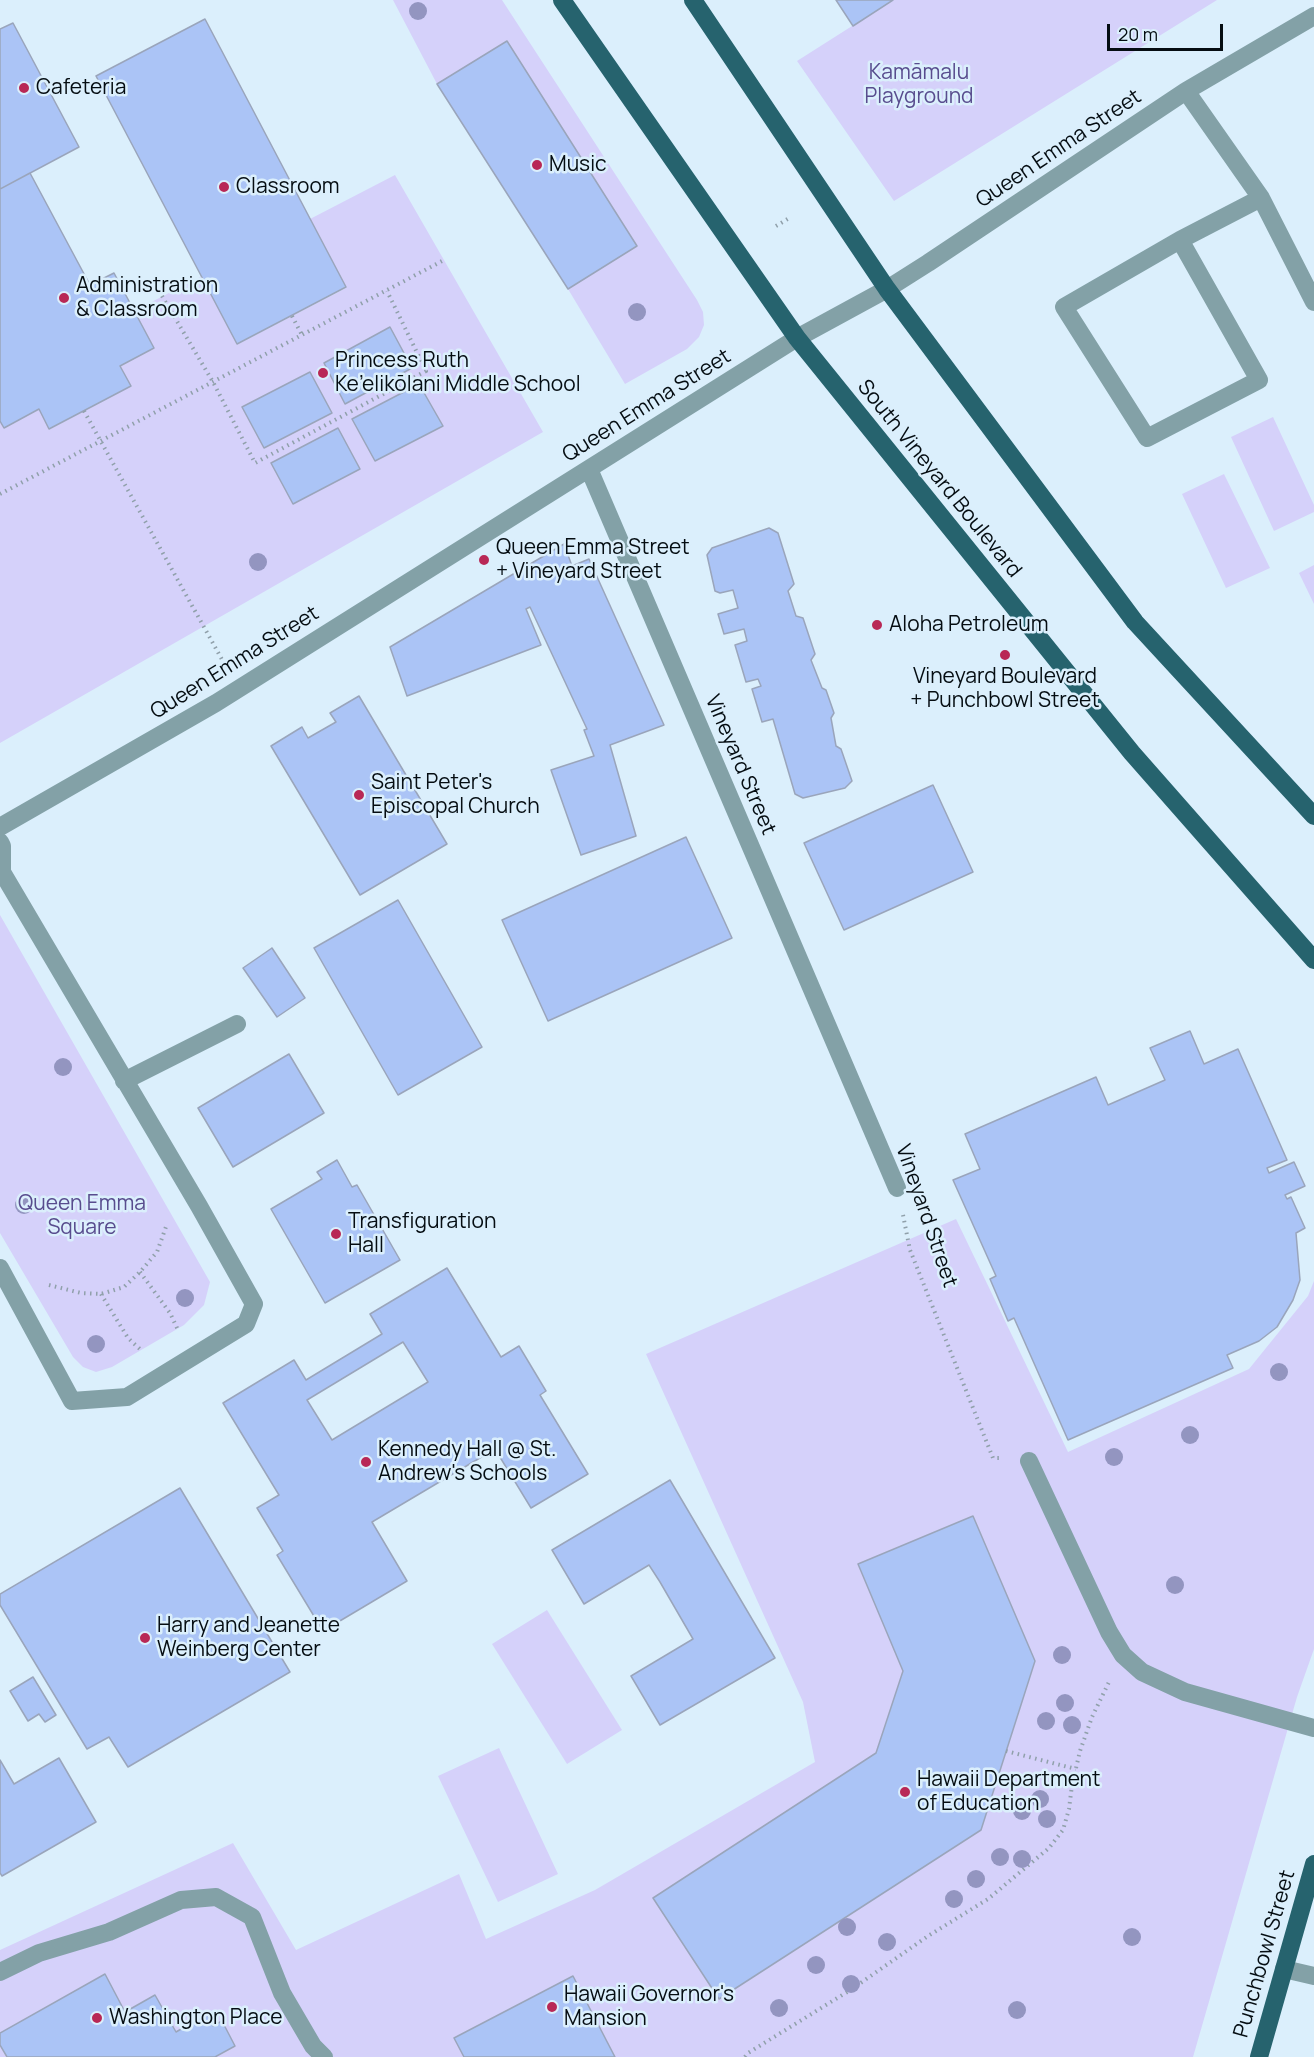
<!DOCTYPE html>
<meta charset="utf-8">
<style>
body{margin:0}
#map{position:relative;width:1314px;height:2057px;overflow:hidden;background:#dbeffc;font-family:Manrope,sans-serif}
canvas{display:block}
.scale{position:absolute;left:1107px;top:24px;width:116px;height:27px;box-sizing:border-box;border:3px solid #050d12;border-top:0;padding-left:8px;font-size:18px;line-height:21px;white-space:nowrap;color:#050d12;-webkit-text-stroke:4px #dbeffc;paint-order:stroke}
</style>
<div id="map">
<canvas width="1314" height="2057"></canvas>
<div class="scale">20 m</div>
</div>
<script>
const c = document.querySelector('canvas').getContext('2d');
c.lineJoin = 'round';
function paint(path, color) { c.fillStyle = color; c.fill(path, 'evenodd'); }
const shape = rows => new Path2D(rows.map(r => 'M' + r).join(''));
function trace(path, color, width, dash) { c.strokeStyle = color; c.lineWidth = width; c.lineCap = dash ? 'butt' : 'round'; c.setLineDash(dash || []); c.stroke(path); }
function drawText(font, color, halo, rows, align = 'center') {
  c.font = font + ' Manrope,sans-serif'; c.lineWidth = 5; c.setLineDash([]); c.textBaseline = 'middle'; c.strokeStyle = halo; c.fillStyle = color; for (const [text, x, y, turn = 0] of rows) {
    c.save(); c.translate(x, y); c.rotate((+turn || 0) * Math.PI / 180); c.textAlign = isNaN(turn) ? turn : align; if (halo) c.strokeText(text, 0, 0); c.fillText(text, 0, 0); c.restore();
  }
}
paint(shape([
 [393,0,502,0,697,300,703,312,704,325,699,337,687,349,625,384,568,289,636,246,507,41,437,84],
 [893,0,1217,0,894,201,797,61],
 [395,175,543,432,0,743,0,421,4,428,39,409,50,429,130,386,120,366,154,348,134,311,202,276,238,344,346,288,310,219],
 [1273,417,1314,505,1314,512,1274,531,1231,437],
 [1224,474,1270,568,1226,588,1182,494],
 [1314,565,1314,604,1299,573],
 [0,915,210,1282,204,1305,184,1325,112,1367,96,1372,83,1367,73,1357,0,1233],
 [956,1219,1068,1452,1249,1369,1308,1296,1314,1281,1314,1649,1297,1697,1193,2057,0,2057,0,1950,233,1843,296,1950,459,1874,486,1939,595,1890,815,1762,803,1702,646,1354],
 [547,1610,622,1730,567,1764,492,1644],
 [499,1748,558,1874,498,1902,438,1776]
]), '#d5d1fa');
const building = shape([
 [836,0,893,0,853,26,836,0],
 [205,19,346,287,237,344,96,76,205,19],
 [13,23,79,147,0,189,0,29,13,23],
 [507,41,637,246,568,289,437,84,507,41],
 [30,173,90,285,114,273,154,348,120,366,131,386,49,429,39,409,4,428,0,421,0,189,30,173],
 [390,327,412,368,345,404,324,363,390,327],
 [310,372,332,413,264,448,242,407,310,372],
 [419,384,443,426,375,461,352,419,419,384],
 [338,428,360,469,293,504,271,463,338,428],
 [769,528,778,533,794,584,788,591,796,616,803,618,815,654,811,660,822,688,826,690,834,713,831,718,836,746,841,749,852,781,845,788,803,798,795,794,773,719,762,722,752,689,761,686,758,679,746,682,735,645,747,641,744,629,724,634,718,614,738,608,733,590,720,593,715,591,707,555,712,548,769,528],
 [564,544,572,566,589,559,664,725,610,745,636,836,581,855,551,770,594,756,584,730,587,729,530,607,526,609,541,645,407,696,390,647,564,544],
 [359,696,447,844,360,895,271,746,302,727,308,738,336,722,330,713,359,696],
 [933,785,973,872,844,930,804,843,933,785],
 [686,837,732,938,548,1021,502,920,686,837],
 [398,900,482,1047,398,1095,314,948,398,900],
 [272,948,305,998,277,1017,243,968,272,948],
 [1190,1031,1204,1064,1238,1049,1287,1160,1267,1168,1269,1173,1294,1162,1305,1186,1285,1195,1287,1199,1291,1197,1305,1228,1296,1233,1300,1280,1293,1300,1277,1327,1259,1341,1227,1355,1233,1368,1068,1440,1014,1318,1008,1321,990,1279,996,1276,953,1180,980,1169,965,1134,1096,1077,1108,1105,1165,1080,1150,1048,1190,1031],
 [289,1054,324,1113,233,1167,198,1108,289,1054],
 [337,1160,352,1187,357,1185,400,1260,325,1303,271,1209,322,1179,317,1172,337,1160],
 [447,1268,501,1357,519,1346,546,1391,540,1395,588,1474,531,1508,495,1449,372,1522,407,1581,323,1631,277,1555,283,1551,257,1508,279,1495,223,1403,294,1360,306,1380,382,1334,370,1314,447,1268],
 [403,1342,428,1382,332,1440,307,1400,403,1342],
 [670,1480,775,1658,660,1725,631,1676,693,1639,660,1582,649,1565,584,1604,552,1550,670,1480],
 [180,1488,290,1672,128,1767,109,1737,87,1749,0,1605,0,1594,180,1488],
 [973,1516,1035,1661,981,1830,719,1999,653,1898,876,1753,903,1671,858,1564,973,1516],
 [33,1677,56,1715,45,1722,39,1714,28,1721,10,1691,33,1677],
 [59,1758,96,1822,2,1876,0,1873,0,1760,14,1784,59,1758],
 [105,1974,125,2012,155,1995,176,2032,207,2014,213,2026,222,2021,235,2046,215,2057,7,2057,0,2045,0,2033,105,1974],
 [573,1976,615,2057,464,2057,454,2038,573,1976]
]);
paint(building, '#abc4f6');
trace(building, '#9aa5bb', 1.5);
trace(shape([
 [776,226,791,217],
 [162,296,213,382,255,463,426,371,387,291],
 [292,316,302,335],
 [84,411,225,665],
 [0,494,444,260],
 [903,1215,910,1250,993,1458,1002,1458],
 [140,1272,170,1313,178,1330],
 [49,1285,81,1293,101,1294,124,1287,140,1272,157,1252,167,1224],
 [101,1294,128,1338,142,1351],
 [1006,1751,1076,1769],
 [745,2057,748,2053,852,1989,928,1936,988,1899,1049,1848,1063,1830,1069,1809,1072,1785,1080,1751,1092,1717,1109,1682]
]), '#90a0aa', 4, [1.5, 4.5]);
trace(shape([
 [1186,91,1261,198,1314,302],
 [1180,240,1259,380,1147,438,1064,307,1180,240,1261,198],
 [589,469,897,1188],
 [0,827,216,703,797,338,887,289,928,263,1186,91,1314,16],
 [0,842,2,846,2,872,199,1206,254,1304,246,1324,127,1397,72,1401,0,1268],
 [124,1081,237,1024],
 [1029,1461,1109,1632,1123,1655,1142,1672,1185,1692,1314,1728],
 [1284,1969,1314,1976],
 [0,1972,39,1953,109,1932,181,1900,216,1897,252,1917,282,1993,313,2046,324,2057]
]), '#83a1a7', 18);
trace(shape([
 [562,0,797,338,1132,753,1314,960],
 [693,0,887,289,1135,622,1314,816],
 [1259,2057,1314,1864]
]), '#26636e', 18);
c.fillStyle = '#9395c0';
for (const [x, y] of [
 [418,11],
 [637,312],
 [258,562],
 [63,1067],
 [24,1205],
 [185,1298],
 [96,1344],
 [1279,1372],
 [1190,1435],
 [1114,1457],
 [1175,1585],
 [1062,1655],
 [1065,1703],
 [1046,1721],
 [1072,1725],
 [1040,1799],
 [1022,1811],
 [1047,1819],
 [1000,1857],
 [1022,1859],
 [976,1879],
 [954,1899],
 [847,1927],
 [1132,1937],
 [887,1942],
 [816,1965],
 [851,1984],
 [779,2008],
 [1017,2010]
]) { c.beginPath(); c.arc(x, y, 9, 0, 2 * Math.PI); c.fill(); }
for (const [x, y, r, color] of [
 [24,88,6,"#b82856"],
 [537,165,6,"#b82856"],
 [224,187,6,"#b82856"],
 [64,298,6,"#b82856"],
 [323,373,6,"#b82856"],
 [484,560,6,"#b82856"],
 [877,625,6,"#b82856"],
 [1005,655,6,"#b82856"],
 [359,795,6,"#b82856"],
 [336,1234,6,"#b82856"],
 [366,1462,6,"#b82856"],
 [145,1638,6,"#b82856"],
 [905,1792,6,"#b82856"],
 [552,2007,6,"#b82856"],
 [97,2018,6,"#b82856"]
]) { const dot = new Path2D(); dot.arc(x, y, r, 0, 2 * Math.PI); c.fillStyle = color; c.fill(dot); trace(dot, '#dbeffc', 2); }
drawText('21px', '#584c8e', '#dbeffc', [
 ["Kamāmalu",919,73],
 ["Playground",919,97],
 ["Queen Emma",82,1204],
 ["Square",82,1228]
]);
drawText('21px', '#050d12', '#dbeffc', [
 ["Cafeteria",36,88],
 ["Music",549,165],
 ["Classroom",236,187],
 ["Administration",76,286],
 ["& Classroom",76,310],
 ["Princess Ruth",335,361],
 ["Ke’elikōlani Middle School",335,385],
 ["Queen Emma Street",496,548],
 ["+ Vineyard Street",496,572],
 ["Aloha Petroleum",889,625],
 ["Vineyard Boulevard",1005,677,"center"],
 ["+ Punchbowl Street",1005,701,"center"],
 ["Saint Peter's",371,783],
 ["Episcopal Church",371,807],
 ["Transfiguration",348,1222],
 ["Hall",348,1246],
 ["Kennedy Hall @ St.",378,1450],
 ["Andrew's Schools",378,1474],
 ["Harry and Jeanette",157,1626],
 ["Weinberg Center",157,1650],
 ["Hawaii Department",917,1780],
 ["of Education",917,1804],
 ["Hawaii Governor's",564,1995],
 ["Mansion",564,2019],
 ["Washington Place",109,2018]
], 'left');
drawText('21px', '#050d12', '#dbeffc', [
 ["Queen Emma Street",1059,149,-34],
 ["Queen Emma Street",647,406,-32],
 ["South Vineyard Boulevard",939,479,51],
 ["Queen Emma Street",235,663,-32],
 ["Vineyard Street",740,765,67],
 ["Vineyard Street",926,1216,71],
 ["Punchbowl Street",1265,1954,-74]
]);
</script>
